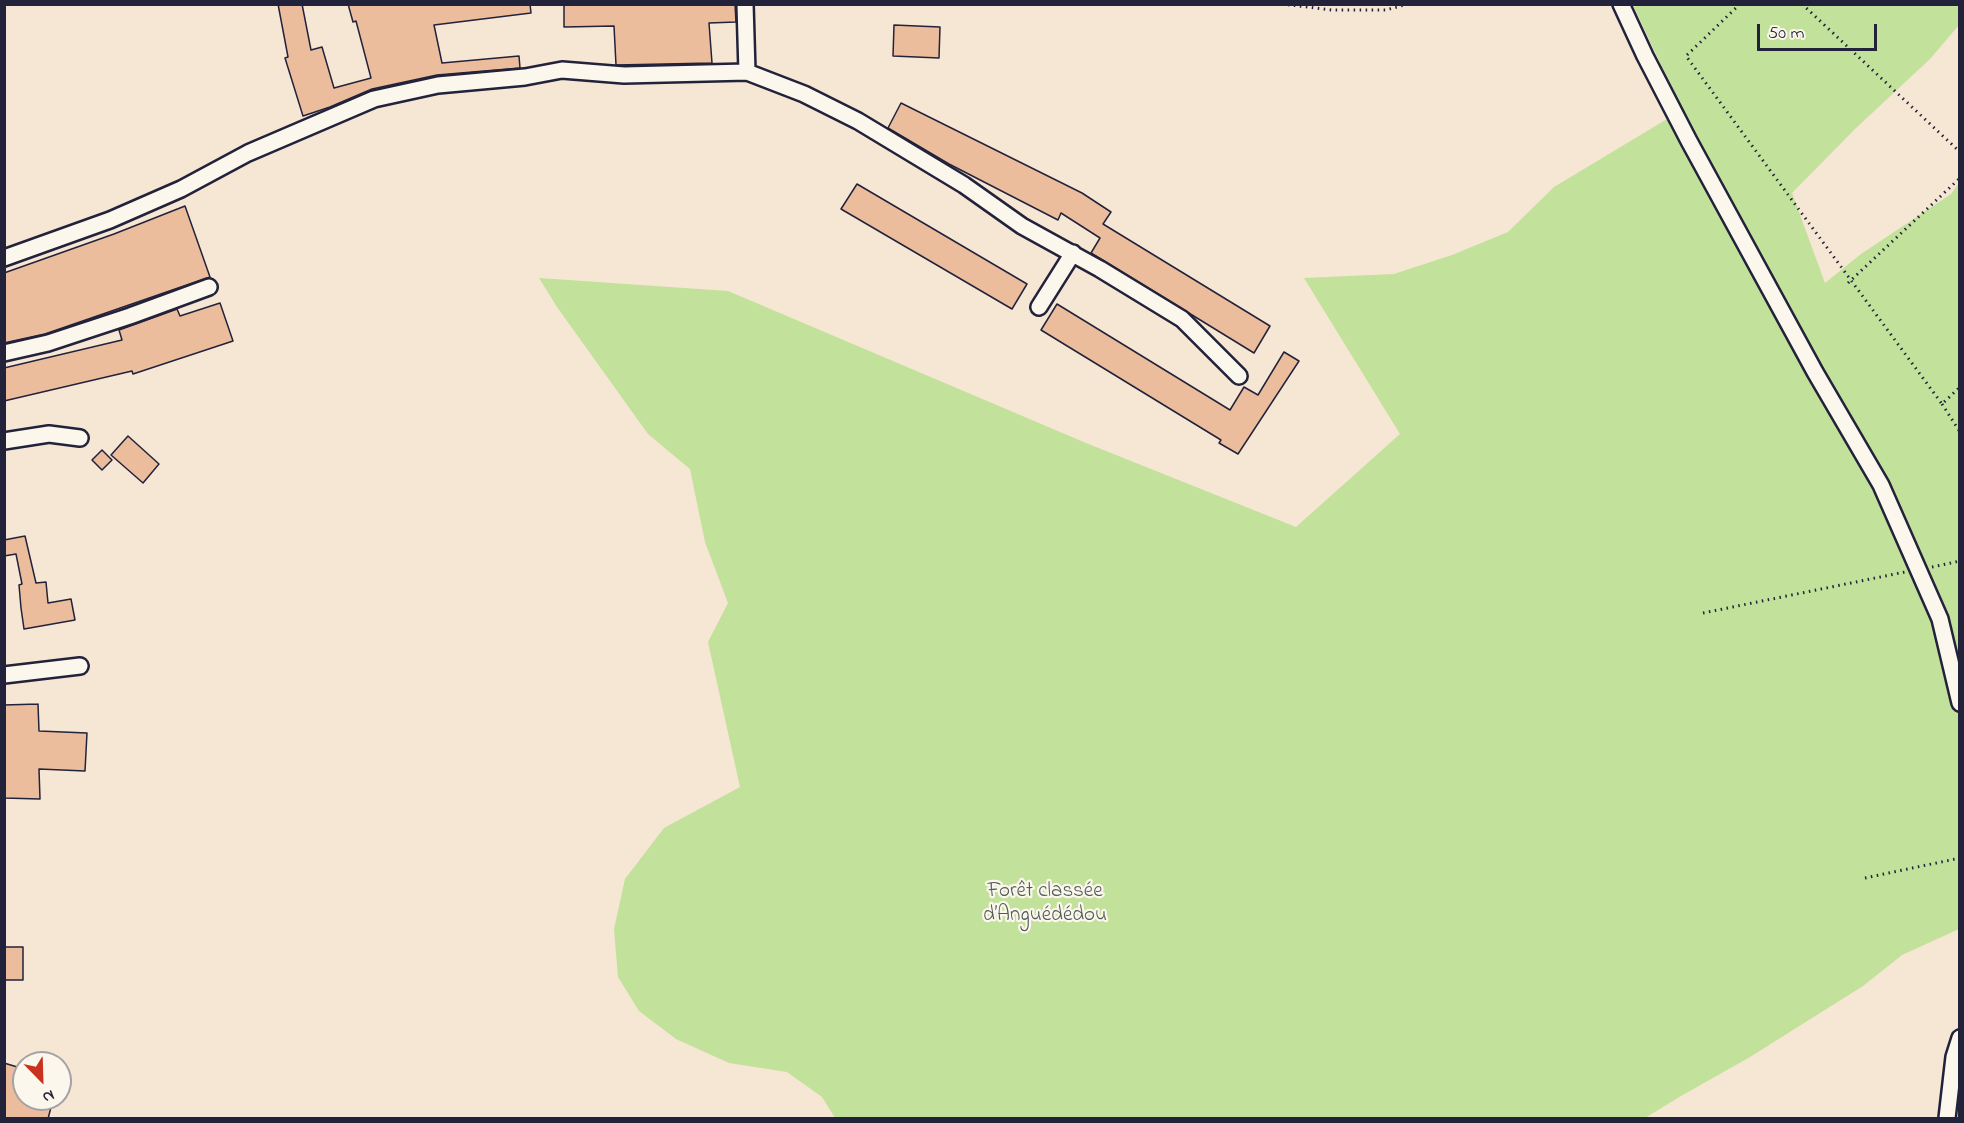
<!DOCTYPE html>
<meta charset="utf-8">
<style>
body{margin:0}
#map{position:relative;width:1964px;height:1123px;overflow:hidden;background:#f6e6d4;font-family:"Indie Flower",sans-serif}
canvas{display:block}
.frame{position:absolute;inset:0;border:6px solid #22223b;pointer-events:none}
.north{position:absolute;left:12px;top:1051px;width:60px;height:60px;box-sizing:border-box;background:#fbf7ec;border:2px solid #a4a2a5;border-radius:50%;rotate:157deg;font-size:16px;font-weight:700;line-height:24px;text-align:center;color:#22223b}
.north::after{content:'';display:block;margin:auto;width:21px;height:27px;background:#c8321e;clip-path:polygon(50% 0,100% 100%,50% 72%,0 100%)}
.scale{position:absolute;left:1757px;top:24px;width:120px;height:27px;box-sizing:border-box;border:3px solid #22223b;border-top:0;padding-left:8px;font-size:18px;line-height:21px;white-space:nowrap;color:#22223b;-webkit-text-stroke:4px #fbf7ec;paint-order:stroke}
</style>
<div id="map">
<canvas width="1964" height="1123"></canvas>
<div class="frame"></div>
<div class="north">N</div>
<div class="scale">50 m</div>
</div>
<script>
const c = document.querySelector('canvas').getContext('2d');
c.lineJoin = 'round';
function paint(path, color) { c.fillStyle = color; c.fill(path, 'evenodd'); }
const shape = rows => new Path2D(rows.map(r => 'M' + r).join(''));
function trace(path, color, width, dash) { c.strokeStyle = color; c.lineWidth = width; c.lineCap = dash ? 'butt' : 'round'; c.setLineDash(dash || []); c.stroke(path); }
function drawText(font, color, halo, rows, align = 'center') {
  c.font = font + ' "Indie Flower",sans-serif'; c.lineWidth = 4.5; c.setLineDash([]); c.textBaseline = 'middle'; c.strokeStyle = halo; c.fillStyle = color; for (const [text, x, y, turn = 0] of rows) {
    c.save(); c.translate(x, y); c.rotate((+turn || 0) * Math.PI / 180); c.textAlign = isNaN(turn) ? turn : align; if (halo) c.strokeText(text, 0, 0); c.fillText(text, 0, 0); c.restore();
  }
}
paint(shape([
 [1633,5,1959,5,1959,25,1930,59,1855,129,1792,193,1825,283,1861,254,1951,194,1959,183,1959,929,1902,955,1863,986,1750,1057,1681,1096,1645,1118,835,1118,822,1097,787,1072,729,1063,676,1039,639,1011,618,977,614,929,625,879,664,828,740,787,708,642,728,603,705,542,690,469,648,434,557,307,539,278,728,291,1086,443,1296,527,1400,434,1304,278,1394,274,1452,255,1508,232,1554,187,1682,110]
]), '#c2e19a');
const building = shape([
 [278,4,302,4,311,50,322,47,334,88,371,78,356,21,353,22,348,4,530,4,531,13,434,25,442,63,519,56,520,68,437,75,372,89,330,107,303,116,285,58,288,57,278,4],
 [564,4,735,4,736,22,709,23,712,63,616,65,614,26,564,27,564,4],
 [894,25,940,27,939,58,893,56,894,25],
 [901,103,1082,193,1111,212,1103,224,1270,326,1254,353,1091,253,1100,238,1061,213,1058,220,949,164,888,128,901,103],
 [857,184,1027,284,1012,309,841,209,857,184],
 [185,206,210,277,45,334,4,343,4,273,114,234,185,206],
 [220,303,233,341,133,374,132,371,4,401,4,368,122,340,119,330,177,309,180,316,220,303],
 [1057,304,1230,410,1244,387,1258,395,1284,352,1299,361,1238,454,1219,443,1221,440,1041,330,1057,304],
 [128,436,159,464,143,483,111,455,128,436],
 [102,450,112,460,102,470,92,460,102,450],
 [25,536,36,583,46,582,48,603,71,599,75,620,24,629,21,608,19,585,22,584,16,554,4,556,4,540,25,536],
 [38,704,39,731,87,733,85,771,39,769,40,799,4,798,4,705,38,704],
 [4,947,23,947,23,980,4,980,4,947],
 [4,1063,24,1069,24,1099,53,1099,48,1119,4,1119,4,1063]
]);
paint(building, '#ecbd9c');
trace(building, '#22223b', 1.5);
const street = shape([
 [745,4,747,72],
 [1621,4,1645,56,1689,141,1815,372,1881,485,1940,619,1960,703],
 [4,258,110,220,181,189,248,153,374,99,438,85,525,77,562,70,624,75,747,72,804,94,858,121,964,185,1022,226,1100,269,1182,319,1239,376],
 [1039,307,1073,253],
 [4,353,48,343,130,316,209,287],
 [4,441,49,434,80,438],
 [4,675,80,666],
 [1947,1118,1954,1057,1960,1038]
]);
trace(street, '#22223b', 20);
trace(shape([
 [1282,4,1332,10,1386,10,1408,4],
 [1740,4,1686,56,1942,404,1960,387],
 [1802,4,1960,152],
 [1848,283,1960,178],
 [1942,404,1960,432],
 [1932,567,1960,561],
 [1703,613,1905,572],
 [1865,878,1960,858]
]), '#22223b', 3, [1.5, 4.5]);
trace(street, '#fbf7ec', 15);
drawText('21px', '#525b58', '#fbf7ec', [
 ["Forêt classée",1045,893],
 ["d’Anguédédou",1045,917]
]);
</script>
